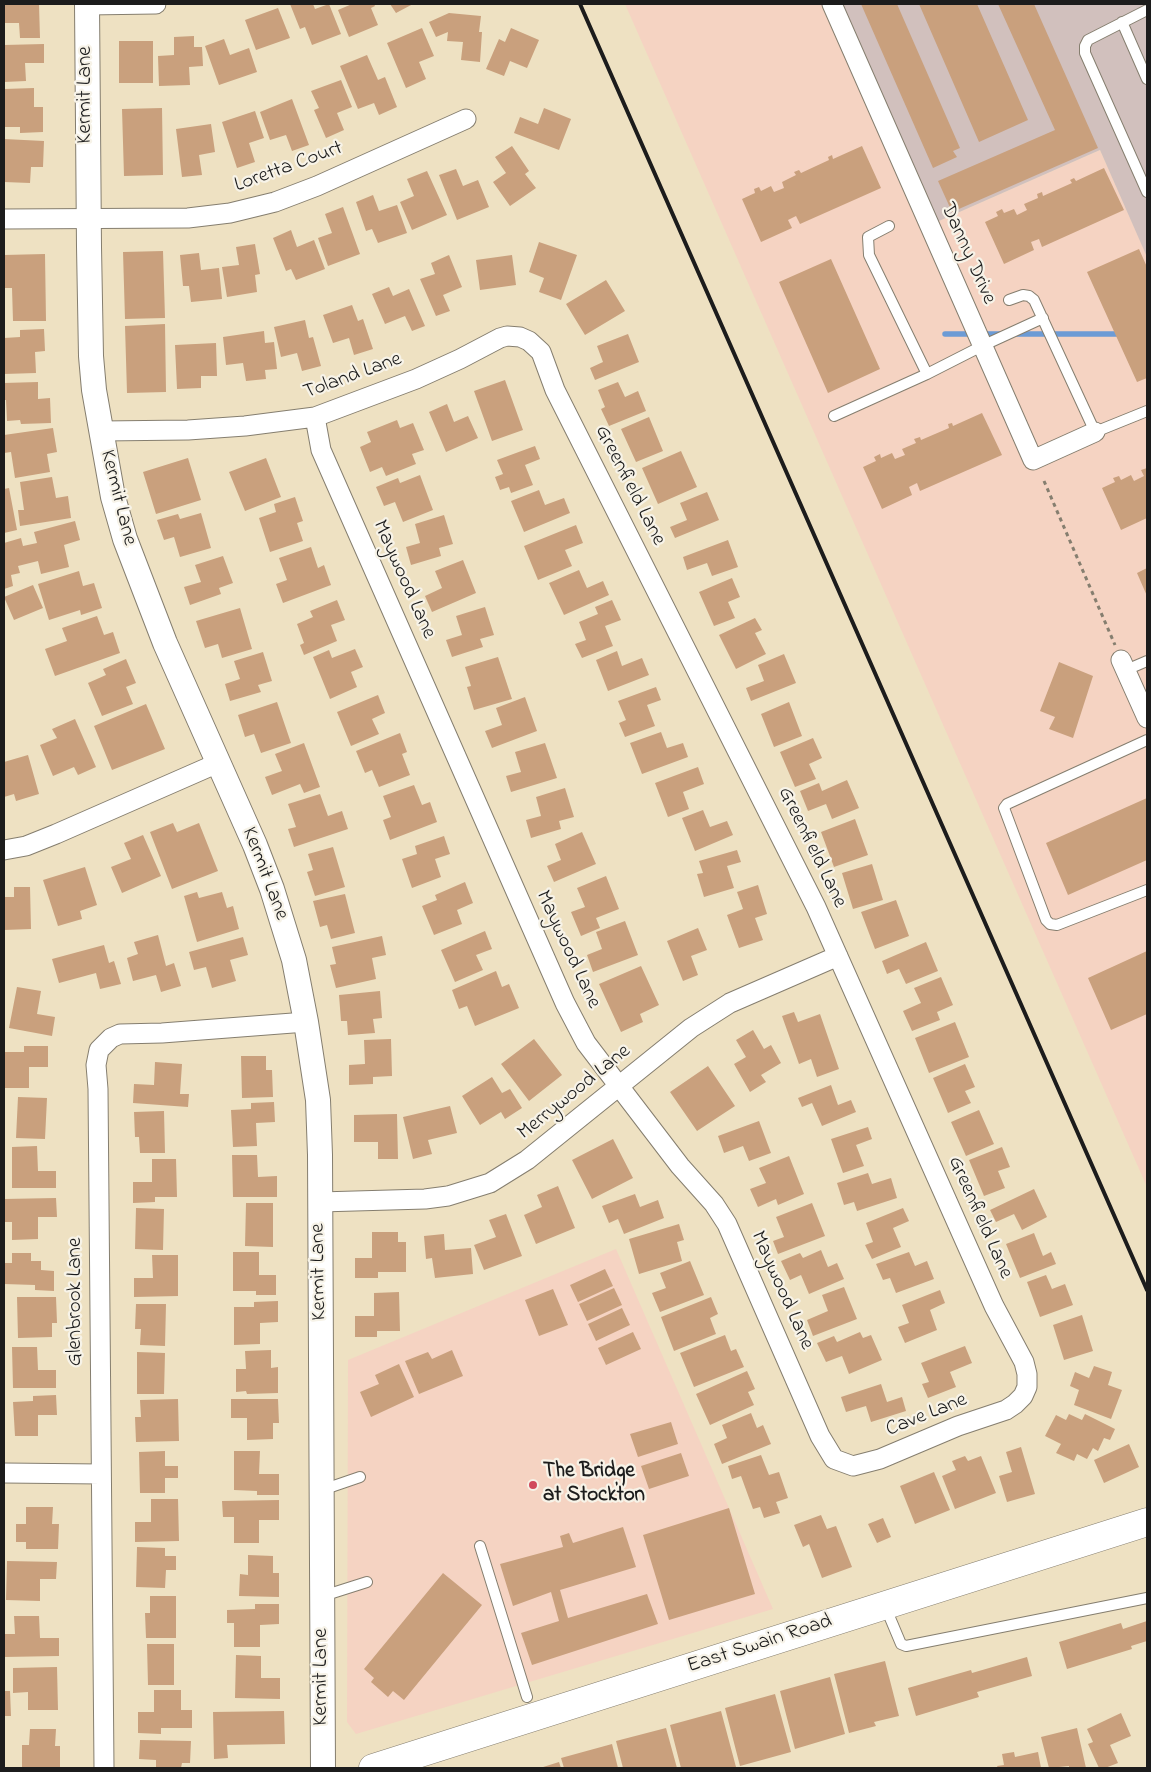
<!DOCTYPE html>
<style>
body{margin:0}
#map{position:relative;width:1151px;height:1772px;overflow:hidden;background:#eee1c2;font-family:"Indie Flower",sans-serif}
canvas{display:block}
.frame{position:absolute;inset:0;border:5px solid #1c1c1c;pointer-events:none}
</style>
<div id="map">
<canvas width="1151" height="1772"></canvas>
<div class="frame"></div>
</div>
<script>
const c = document.querySelector('canvas').getContext('2d');
c.lineJoin = 'round';
function paint(path, color) { c.fillStyle = color; c.fill(path, 'evenodd'); }
const shape = rows => new Path2D(rows.map(r => 'M' + r).join(''));
function trace(path, color, width, dash) { c.strokeStyle = color; c.lineWidth = width; c.lineCap = dash ? 'butt' : 'round'; c.setLineDash(dash || []); c.stroke(path); }
function drawText(font, color, halo, rows, align = 'center') {
  c.font = font + ' "Indie Flower",sans-serif'; c.lineWidth = 4.5; c.setLineDash([]); c.textBaseline = 'middle'; c.strokeStyle = halo; c.fillStyle = color; for (const [text, x, y, turn = 0] of rows) {
    c.save(); c.translate(x, y); c.rotate((+turn || 0) * Math.PI / 180); c.textAlign = isNaN(turn) ? turn : align; if (halo) c.strokeText(text, 0, 0); c.fillText(text, 0, 0); c.restore();
  }
}
paint(shape([
 [625,4,832,4,930,225,1100,150,1147,256,1147,1187],
 [616,1249,773,1609,356,1734,347,1722,348,1360]
]), '#f5d3c2');
paint(shape([
 [832,4,1147,4,1147,257,1100,150,930,225]
]), '#d1c0bd');
trace(shape([
 [945,334,1003,334],
 [1013,334,1121,334]
]), '#6c9bd5', 5.5);
paint(shape([
 [4,4,39,4,40,38,20,38,19,23,4,23],
 [290,4,313,4,315,9,329,4,341,34,312,45,305,27,300,29],
 [352,4,374,4,375,6,371,8,378,25,349,37,338,10],
 [390,4,413,4,396,13],
 [861,4,897,4,960,148,953,151,957,157,933,168],
 [919,4,977,4,1028,120,979,142],
 [998,4,1034,4,1098,148,952,212,938,181,1055,130],
 [278,8,290,38,256,50,245,20],
 [449,13,481,16,479,32,482,32,480,62,461,60,463,42,447,41,448,32,436,37,429,22],
 [422,28,434,56,419,62,426,79,406,88,387,43],
 [511,28,539,40,527,68,510,61,504,76,486,69,499,39,505,42],
 [194,36,194,47,202,47,203,66,189,67,190,85,159,86,158,56,174,55,174,37],
 [224,39,230,55,249,48,257,72,219,85,205,46],
 [119,41,153,41,153,83,119,83],
 [44,44,44,63,25,63,26,81,4,82,4,45],
 [367,55,378,80,385,77,397,107,379,115,374,103,358,109,340,66],
 [341,80,352,107,337,113,344,130,326,138,314,110,319,108,311,91],
 [34,88,34,107,43,107,43,132,20,133,20,127,4,127,4,89],
 [292,99,309,145,292,151,286,135,270,140,260,112],
 [162,108,163,175,124,176,122,109],
 [544,108,571,119,559,150,514,133,520,117,538,124],
 [255,111,264,138,249,143,255,162,237,168,222,122],
 [211,124,215,152,199,155,202,175,182,177,176,129],
 [4,139,44,141,43,167,31,167,30,183,4,182],
 [512,146,529,171,525,174,536,188,510,206,493,182,506,173,495,157],
 [862,146,881,188,800,224,796,216,788,220,792,228,761,242,742,199,755,193,754,189,759,187,761,191,771,186,774,192,784,188,782,182,796,175,794,172,799,170,801,173,829,160,828,157,832,155,833,159],
 [1104,168,1124,210,1042,247,1039,239,1031,242,1034,250,1004,264,985,222,998,216,996,212,1002,209,1004,213,1014,209,1017,215,1027,210,1024,204,1038,198,1037,194,1042,192,1043,196,1072,183,1070,180,1074,178,1076,181],
 [456,169,463,186,478,180,489,207,457,220,439,175],
 [427,171,447,215,412,230,400,202,414,196,407,179],
 [373,195,379,211,397,205,407,233,378,243,372,229,366,231,356,202],
 [343,207,360,254,328,266,318,238,332,233,325,214],
 [291,230,297,247,314,240,325,269,296,280,291,269,286,271,273,238],
 [539,242,577,255,561,300,539,292,544,278,529,272],
 [255,244,260,274,255,275,257,292,227,297,222,267,239,265,236,247],
 [1139,249,1147,267,1147,378,1137,382,1087,272],
 [163,251,165,318,125,319,123,252],
 [199,253,201,270,219,268,222,299,191,302,189,286,183,286,180,255],
 [45,254,46,321,13,321,12,288,4,288,4,255],
 [449,255,462,287,443,295,450,311,436,316,420,279,435,274,431,263],
 [512,255,516,285,480,290,476,260],
 [831,259,880,369,828,393,779,282],
 [606,280,625,311,585,335,566,304],
 [389,287,393,296,409,289,425,326,412,331,405,316,385,324,372,294],
 [352,305,358,321,363,319,373,349,354,355,349,338,333,343,323,315],
 [305,320,309,338,313,337,321,366,302,371,297,353,281,357,274,327],
 [165,324,166,392,127,393,125,326],
 [44,329,45,351,35,352,36,373,4,374,4,338,20,337,20,330],
 [264,331,265,343,274,342,277,369,265,370,266,379,246,381,243,363,226,365,223,337],
 [628,334,639,362,595,380,590,368,603,362,597,346],
 [216,343,217,376,201,376,201,388,177,389,175,345],
 [505,380,523,430,492,441,474,391],
 [38,382,38,399,50,398,51,423,21,424,20,420,7,421,6,400,4,400,4,383],
 [618,382,625,397,638,391,646,411,609,426,601,409,605,407,598,390],
 [447,404,454,422,468,416,478,438,446,452,429,412],
 [982,413,1002,455,920,491,917,483,909,487,912,495,882,509,863,467,876,461,874,457,880,454,881,458,892,453,895,459,905,455,902,449,916,443,914,439,920,437,921,440,949,428,948,424,952,423,953,426],
 [649,417,663,451,636,462,621,429],
 [397,420,400,428,413,423,424,450,412,454,416,464,386,476,382,467,370,472,360,447,371,442,367,432],
 [53,428,57,452,47,454,50,472,15,478,11,452,4,453,4,435],
 [535,446,540,459,525,465,533,485,511,493,509,487,500,490,495,477,503,474,497,460],
 [681,451,697,487,658,504,642,468],
 [188,458,201,500,156,514,143,472],
 [266,458,281,497,245,511,229,472],
 [1147,468,1147,518,1121,530,1102,488,1115,482,1113,478,1119,476,1121,480,1131,475,1134,481,1144,476,1141,470],
 [420,475,433,510,403,522,395,502,384,506,376,487,398,478,400,483],
 [52,477,56,498,68,496,71,518,20,526,18,510,24,510,20,482],
 [9,488,17,530,4,533,4,489],
 [539,490,545,505,564,498,570,513,524,532,511,501],
 [707,492,719,520,675,538,670,527,687,520,680,503],
 [295,497,303,521,297,523,303,541,270,552,259,518,276,512,274,504],
 [201,513,211,548,180,557,174,537,164,540,157,520,178,514,180,519],
 [444,515,453,544,439,548,441,556,411,565,406,547,420,543,415,524],
 [75,521,80,540,64,545,69,567,41,574,38,561,18,566,20,573,11,575,13,586,4,589,4,543,21,538,23,546,37,543,34,532],
 [576,525,583,543,565,550,572,566,538,580,524,546],
 [728,540,738,567,712,576,707,563,687,570,683,557],
 [311,547,318,568,324,565,331,585,283,603,276,584,287,580,279,558],
 [223,556,233,583,219,588,221,594,190,605,184,587,201,582,195,565],
 [463,560,476,593,432,612,425,596,442,588,435,571],
 [1147,568,1147,596,1137,573],
 [579,570,587,588,603,581,609,595,564,615,549,583],
 [79,571,83,586,94,583,102,608,81,615,80,610,49,620,38,584],
 [732,578,740,597,728,602,735,618,714,626,699,592],
 [33,585,43,608,14,620,4,597],
 [337,600,345,620,331,625,337,641,304,655,300,645,304,643,297,624,313,617,310,611],
 [612,600,621,620,605,626,613,646,582,658,575,644,586,640,579,622,598,614,595,607],
 [485,607,494,635,480,639,483,647,452,657,446,640,462,635,456,616],
 [240,608,252,649,222,658,218,644,205,648,196,621],
 [97,616,104,635,113,632,120,653,55,676,45,649,67,641,62,628],
 [755,618,762,630,755,633,766,654,736,669,719,635],
 [355,649,363,667,351,672,357,687,330,699,313,657,329,650,332,658],
 [617,651,622,666,642,658,649,675,608,691,596,660],
 [263,652,272,681,258,685,261,692,230,701,225,684,240,679,234,661],
 [784,654,796,683,751,701,746,688,764,681,758,665],
 [498,657,512,699,474,710,467,687,471,686,465,667],
 [126,659,136,683,126,687,133,704,102,716,88,683,106,675,103,669],
 [1059,662,1093,676,1073,738,1049,729,1055,717,1040,711],
 [656,687,661,700,647,705,655,726,625,737,619,723,626,720,618,701],
 [378,695,385,713,372,719,379,734,351,746,337,712],
 [525,697,537,731,492,748,485,731,502,725,496,708],
 [277,702,291,743,261,753,254,734,245,737,238,715],
 [789,702,802,736,774,747,761,714],
 [146,704,165,749,112,770,94,726],
 [75,719,96,767,78,775,74,767,53,776,40,745,57,738,52,729],
 [661,732,667,748,683,743,688,757,642,774,630,743],
 [400,733,407,752,402,754,410,775,379,787,372,770,365,773,356,751],
 [813,738,822,758,809,764,816,779,795,787,780,752],
 [304,743,320,787,304,793,300,784,272,795,265,777,282,771,275,754],
 [545,743,557,778,511,792,506,776,521,772,515,752],
 [28,755,39,794,16,801,14,794,4,797,4,762],
 [698,767,704,784,683,792,689,809,668,817,655,783],
 [847,780,859,808,832,819,826,804,808,811,800,791,819,783,822,791],
 [414,785,422,805,430,802,437,822,390,840,383,820,391,817,383,796],
 [565,788,574,817,559,821,561,829,531,838,526,820,541,816,536,797],
 [320,794,328,816,342,811,348,829,294,847,288,829,296,827,288,804],
 [1147,798,1147,860,1068,895,1046,843],
 [703,810,710,827,727,821,733,835,695,851,682,818],
 [855,819,868,855,834,867,821,832],
 [173,823,177,832,199,823,218,871,172,889,150,832],
 [582,832,596,864,554,882,547,866,561,860,555,844],
 [143,835,161,876,122,893,111,867,131,859,124,843],
 [444,836,450,854,435,859,441,877,412,888,402,859,417,854,415,846],
 [333,847,345,887,315,896,307,872,313,870,308,854],
 [737,850,741,862,727,866,734,888,704,897,697,874,703,873,699,861],
 [872,864,883,900,853,909,842,873],
 [85,867,97,905,80,911,82,919,58,926,43,880],
 [606,876,619,909,596,918,600,928,581,936,571,912,585,907,577,888],
 [465,882,473,903,457,910,462,924,434,935,422,906,437,900,435,895],
 [758,885,767,914,755,918,763,940,739,948,727,915,743,909,737,892],
 [14,887,30,887,31,929,4,930,4,897,14,897],
 [197,892,199,898,222,892,227,908,233,906,239,929,197,942,184,896],
 [345,894,355,933,331,939,327,925,320,927,313,901],
 [896,900,909,936,875,949,861,912],
 [625,921,638,955,593,972,587,955,602,949,596,932],
 [698,928,707,950,691,956,698,975,683,981,667,941],
 [485,931,492,949,476,955,483,970,455,982,441,950],
 [158,935,166,966,174,963,181,986,161,992,156,975,133,981,127,958,138,954,134,942],
 [382,936,386,955,372,958,376,979,336,988,330,965,336,964,332,947],
 [243,937,248,955,230,960,236,981,212,988,206,967,194,970,189,952],
 [926,942,938,971,906,984,899,969,887,974,882,961],
 [104,945,109,963,114,961,121,984,100,989,96,973,59,983,52,959],
 [1147,951,1147,1014,1111,1030,1088,978],
 [641,966,659,1005,640,1014,643,1022,621,1032,599,984],
 [496,971,502,987,509,984,519,1008,475,1026,467,1006,459,1009,452,990],
 [941,977,953,1005,937,1012,940,1020,912,1031,903,1011,921,1003,914,988],
 [17,987,41,991,37,1014,55,1017,52,1036,9,1028],
 [380,991,382,1018,373,1019,375,1033,348,1035,347,1021,341,1021,339,995],
 [794,1012,798,1022,820,1014,839,1069,817,1077,811,1059,799,1064,782,1016],
 [955,1022,969,1057,929,1073,915,1038],
 [753,1030,764,1049,771,1045,781,1063,761,1075,766,1082,750,1092,734,1064,746,1057,736,1040],
 [391,1039,392,1076,373,1077,373,1084,349,1085,349,1065,365,1064,364,1040],
 [534,1039,562,1075,529,1101,501,1064],
 [24,1046,48,1046,48,1067,29,1067,29,1088,4,1088,4,1052,24,1052],
 [241,1056,266,1056,266,1070,272,1070,273,1097,242,1098],
 [155,1062,182,1064,180,1094,189,1094,188,1107,133,1103,134,1084,154,1085],
 [965,1064,975,1087,965,1091,971,1103,948,1113,933,1078],
 [708,1066,735,1106,697,1131,670,1092],
 [492,1077,502,1093,510,1089,522,1108,505,1119,501,1112,480,1125,462,1096],
 [831,1085,838,1105,851,1100,856,1112,822,1126,812,1103,802,1107,798,1098],
 [18,1097,47,1098,45,1139,16,1138],
 [274,1102,275,1122,256,1123,257,1146,233,1147,231,1110,251,1109,251,1103],
 [450,1106,457,1133,428,1140,432,1154,413,1159,403,1117],
 [979,1110,994,1144,966,1156,951,1122],
 [164,1111,165,1153,140,1153,139,1137,135,1137,134,1112],
 [397,1114,398,1159,378,1159,378,1142,354,1142,354,1115],
 [759,1121,771,1153,749,1161,743,1146,724,1153,718,1136],
 [868,1127,872,1139,856,1145,864,1166,843,1173,831,1139],
 [613,1139,633,1178,592,1199,572,1160],
 [37,1146,38,1171,56,1171,56,1188,12,1188,12,1147],
 [1002,1147,1010,1167,998,1171,1005,1188,984,1196,969,1160],
 [232,1155,257,1155,258,1177,277,1176,277,1197,233,1197],
 [789,1156,804,1194,778,1205,776,1199,758,1207,750,1189,766,1183,759,1168],
 [152,1159,176,1159,177,1197,155,1197,155,1202,133,1203,133,1182,152,1182],
 [868,1173,872,1184,891,1178,897,1198,857,1211,854,1202,844,1205,837,1183],
 [558,1186,575,1228,536,1244,524,1215,542,1207,537,1195],
 [1034,1189,1047,1217,1022,1230,1014,1214,996,1222,990,1210],
 [635,1194,640,1207,658,1200,664,1218,624,1234,618,1219,609,1223,602,1206],
 [56,1198,57,1217,38,1217,38,1239,12,1240,12,1222,4,1222,4,1199],
 [246,1203,273,1203,273,1247,245,1246],
 [812,1203,825,1236,778,1254,773,1241,784,1237,776,1217],
 [136,1208,164,1209,163,1250,135,1249],
 [903,1208,909,1221,893,1228,901,1247,872,1259,865,1245,873,1242,866,1223],
 [506,1214,522,1256,484,1270,474,1245,496,1237,489,1220],
 [679,1224,684,1240,677,1242,682,1261,639,1274,629,1239],
 [372,1232,398,1232,398,1242,406,1242,406,1272,378,1272,378,1278,355,1278,355,1258,372,1258],
 [1034,1233,1043,1256,1051,1252,1056,1264,1020,1278,1006,1244],
 [444,1234,445,1250,471,1248,473,1274,435,1278,432,1258,426,1259,424,1236],
 [821,1250,828,1267,837,1263,844,1279,809,1294,801,1275,790,1280,781,1261,800,1253,803,1258],
 [233,1252,259,1252,259,1275,276,1275,276,1295,256,1295,256,1291,233,1291],
 [909,1252,915,1266,927,1261,934,1279,896,1293,890,1278,883,1280,876,1264],
 [12,1253,31,1253,31,1261,41,1261,41,1270,54,1271,54,1291,35,1290,35,1285,4,1284,4,1263,12,1263],
 [152,1255,178,1255,178,1296,134,1297,134,1278,153,1278],
 [690,1261,704,1295,660,1312,652,1293,666,1288,660,1273],
 [605,1269,613,1286,578,1302,570,1285],
 [1046,1275,1052,1289,1065,1284,1073,1305,1040,1317,1027,1282],
 [844,1287,857,1319,813,1336,807,1320,828,1311,822,1295],
 [614,1288,622,1305,587,1321,579,1304],
 [553,1289,568,1325,539,1336,525,1300],
 [940,1290,945,1303,930,1310,937,1330,905,1343,898,1327,909,1323,902,1305],
 [399,1292,400,1331,377,1331,377,1337,355,1337,355,1316,374,1316,374,1293],
 [17,1297,56,1297,57,1323,52,1323,52,1337,18,1338],
 [711,1297,718,1314,710,1318,716,1334,674,1351,661,1317],
 [278,1301,278,1322,260,1323,260,1344,234,1345,234,1307,254,1307,254,1302],
 [136,1304,166,1304,165,1346,140,1345,141,1329,135,1329],
 [622,1308,630,1325,596,1341,588,1324],
 [1082,1315,1093,1351,1064,1360,1053,1325],
 [633,1332,641,1349,606,1365,598,1348],
 [860,1332,863,1338,871,1335,882,1360,849,1374,842,1356,826,1362,817,1343,834,1336,837,1342],
 [725,1335,731,1351,736,1349,744,1367,694,1387,680,1353],
 [965,1346,972,1363,950,1372,956,1387,928,1398,922,1384,929,1382,921,1363],
 [12,1347,37,1347,38,1370,56,1370,56,1388,13,1388],
 [271,1350,271,1368,278,1367,278,1393,247,1394,246,1391,236,1392,236,1369,246,1369,245,1351],
 [452,1350,463,1376,419,1394,405,1361,428,1352,432,1359],
 [137,1352,165,1353,164,1394,137,1394],
 [399,1364,414,1397,371,1417,360,1392,379,1384,375,1375],
 [1094,1366,1112,1372,1108,1385,1122,1390,1111,1419,1074,1405,1079,1390,1070,1386,1075,1372,1089,1378],
 [747,1371,755,1389,748,1392,754,1405,710,1425,696,1394],
 [881,1384,887,1402,902,1397,906,1411,871,1422,866,1406,846,1412,841,1397],
 [56,1395,57,1415,38,1415,38,1436,15,1436,13,1402,33,1401,33,1396],
 [178,1399,179,1441,136,1442,135,1417,141,1417,140,1400],
 [231,1399,278,1399,279,1423,273,1423,273,1439,247,1440,247,1418,231,1418],
 [751,1413,757,1428,763,1425,771,1444,722,1464,714,1444,727,1438,722,1425],
 [1069,1414,1082,1420,1085,1414,1115,1429,1110,1440,1104,1438,1098,1451,1093,1448,1087,1459,1077,1454,1074,1461,1056,1453,1061,1444,1045,1436,1056,1415,1066,1420],
 [671,1422,678,1444,638,1457,630,1434],
 [1129,1444,1139,1467,1104,1483,1094,1460],
 [1021,1447,1035,1494,1007,1502,999,1476,1012,1472,1006,1452],
 [165,1451,165,1466,178,1466,178,1478,165,1478,165,1493,140,1493,139,1452],
 [234,1451,260,1451,259,1474,279,1474,279,1495,257,1495,257,1491,234,1490],
 [681,1453,689,1476,649,1489,641,1466],
 [761,1455,769,1475,779,1472,788,1498,776,1502,780,1513,764,1518,760,1507,753,1509,741,1476,732,1479,728,1466],
 [965,1456,968,1461,981,1456,996,1493,955,1509,942,1476,956,1470,952,1461],
 [934,1472,950,1510,915,1524,900,1486],
 [151,1499,178,1499,179,1541,135,1542,135,1522,151,1522],
 [279,1500,279,1520,259,1520,259,1543,234,1543,234,1517,223,1517,222,1501],
 [26,1507,53,1507,52,1524,59,1524,58,1549,26,1549,26,1542,16,1542,16,1524,26,1524],
 [729,1508,755,1594,669,1620,643,1535],
 [821,1515,827,1529,836,1526,852,1567,822,1578,809,1544,803,1547,794,1525],
 [883,1518,891,1537,877,1543,868,1524],
 [623,1527,636,1567,560,1590,568,1618,647,1594,658,1624,532,1665,521,1633,559,1621,551,1592,513,1606,500,1564,563,1547,560,1536,569,1533,573,1543],
 [137,1547,165,1548,165,1556,176,1556,176,1570,166,1570,165,1588,136,1587],
 [248,1555,273,1556,273,1573,279,1573,279,1597,239,1596,240,1574,248,1575],
 [7,1561,57,1562,56,1579,40,1579,40,1601,6,1600],
 [443,1573,482,1605,404,1700,393,1691,388,1697,371,1682,374,1678,364,1669],
 [150,1596,176,1596,176,1638,146,1638,145,1613,150,1613],
 [255,1604,279,1604,279,1624,260,1625,260,1647,234,1647,234,1623,227,1623,227,1610,255,1609],
 [14,1616,39,1616,40,1638,59,1638,59,1656,4,1657,4,1634,15,1634],
 [1147,1621,1147,1641,1131,1646,1132,1649,1067,1669,1059,1642,1121,1623,1123,1629],
 [147,1644,174,1644,174,1685,148,1685],
 [236,1655,261,1656,261,1678,280,1678,280,1699,235,1698],
 [1027,1657,1032,1676,977,1692,979,1697,916,1716,908,1688,971,1670,972,1673],
 [885,1661,899,1716,874,1722,876,1726,849,1733,834,1674],
 [57,1667,58,1710,28,1710,28,1692,13,1693,13,1668],
 [830,1677,845,1734,795,1749,780,1691],
 [154,1690,181,1690,181,1710,192,1710,192,1728,161,1728,161,1734,138,1733,138,1712,154,1712],
 [4,1691,10,1691,11,1716,4,1716],
 [775,1694,791,1752,740,1766,725,1708],
 [284,1711,285,1744,227,1745,228,1758,214,1759,213,1712],
 [721,1711,736,1767,681,1768,670,1725],
 [1121,1713,1131,1736,1110,1745,1118,1763,1105,1768,1099,1768,1088,1744,1093,1742,1087,1729],
 [666,1728,677,1768,623,1768,616,1741],
 [1077,1728,1086,1768,1069,1768,1069,1766,1049,1768,1041,1737],
 [30,1729,56,1729,55,1746,60,1746,60,1768,22,1768,22,1745,29,1745],
 [140,1740,191,1741,190,1763,182,1763,181,1768,156,1768,156,1760,139,1759],
 [612,1744,618,1768,564,1768,561,1758],
 [1014,1752,1015,1757,1038,1752,1041,1768,998,1768,997,1766,1004,1765,1002,1754],
 [559,1762,561,1768,540,1768]
]), '#c9a07d');
const service = shape([
 [1147,10,1088,40,1085,46,1085,53,1147,192],
 [1122,22,1147,79],
 [889,226,868,237,869,255,927,374,982,346,1043,318],
 [1009,300,1023,295,1029,296,1034,300,1095,432,1147,411],
 [834,416,927,374],
 [1126,670,1147,661],
 [1147,740,1007,804,1004,808,1046,920,1050,924,1057,925,1147,890],
 [322,1490,360,1477],
 [480,1546,527,1697],
 [323,1596,367,1582],
 [885,1606,901,1644,906,1646,1147,1598]
]);
const minor = shape([
 [832,4,1033,460,1095,432],
 [87,5,156,4],
 [4,219,188,218,230,213,275,202,317,186,466,119],
 [102,431,188,430,245,426,315,417,416,379,460,359,500,338,507,336,520,337,529,341,541,352,555,390,816,907,994,1306,1024,1362,1027,1374,1027,1387,1023,1396,1015,1404,1006,1410,958,1426,880,1459,853,1466,834,1459,820,1436,727,1224,714,1204,680,1166,586,1043,565,1003,321,450,315,417],
 [1121,660,1147,718],
 [4,850,26,846,56,834,218,763],
 [320,1202,425,1199,448,1196,490,1183,527,1160,691,1028,730,1003,838,956],
 [4,1473,101,1474],
 [104,1768,98,1089,96,1065,99,1050,111,1038,120,1034,162,1033,306,1022]
]);
const tertiary = shape([
 [87,4,89,247,91,356,94,390,113,497,125,539,165,643,255,845,272,889,294,960,306,1022,318,1100,320,1155,323,1768]
]);
const secondary = shape([
 [373,1768,1147,1522]
]);
trace(service, '#857e6f', 12);
trace(minor, '#857e6f', 21);
trace(tertiary, '#857e6f', 26);
trace(secondary, '#857e6f', 29);
trace(shape([
 [1044,481,1115,645]
]), '#857e6f', 3, [4, 4]);
trace(service, '#fff', 10);
trace(minor, '#fff', 19);
trace(tertiary, '#fff', 24);
trace(secondary, '#fff', 28);
trace(shape([
 [580,4,1147,1290]
]), '#1c1c1c', 4);
for (const [x, y, r, color] of [
 [533,1485,5,"#d1495b"]
]) { const dot = new Path2D(); dot.arc(x, y, r, 0, 2 * Math.PI); c.fillStyle = color; c.fill(dot); trace(dot, '#f7f3e8', 2); }
drawText('21px', '#1c1c1c', '#f7f3e8', [
 ["Kermit Lane",87,95,-90],
 ["Loretta Court",289,168,-20],
 ["Danny Drive",967,254,66],
 ["Toland Lane",353,377,-20],
 ["Greenfield Lane",629,486,63],
 ["Kermit Lane",117,498,76],
 ["Maywood Lane",403,580,66],
 ["Greenfield Lane",811,848,64],
 ["Kermit Lane",264,874,69],
 ["Maywood Lane",567,950,65],
 ["Merrywood Lane",575,1093,-39],
 ["Greenfield Lane",979,1218,66],
 ["Kermit Lane",320,1272,-91],
 ["Maywood Lane",781,1291,66],
 ["Glenbrook Lane",77,1302,-90],
 ["Cave Lane",927,1416,-22],
 ["East Swain Road",760,1645,-18],
 ["Kermit Lane",323,1677,-90]
]);
drawText('bold 21px', '#1c1c1c', '#f7f3e8', [
 ["The Bridge",543,1473],
 ["at Stockton",543,1497]
], 'left');
</script>
